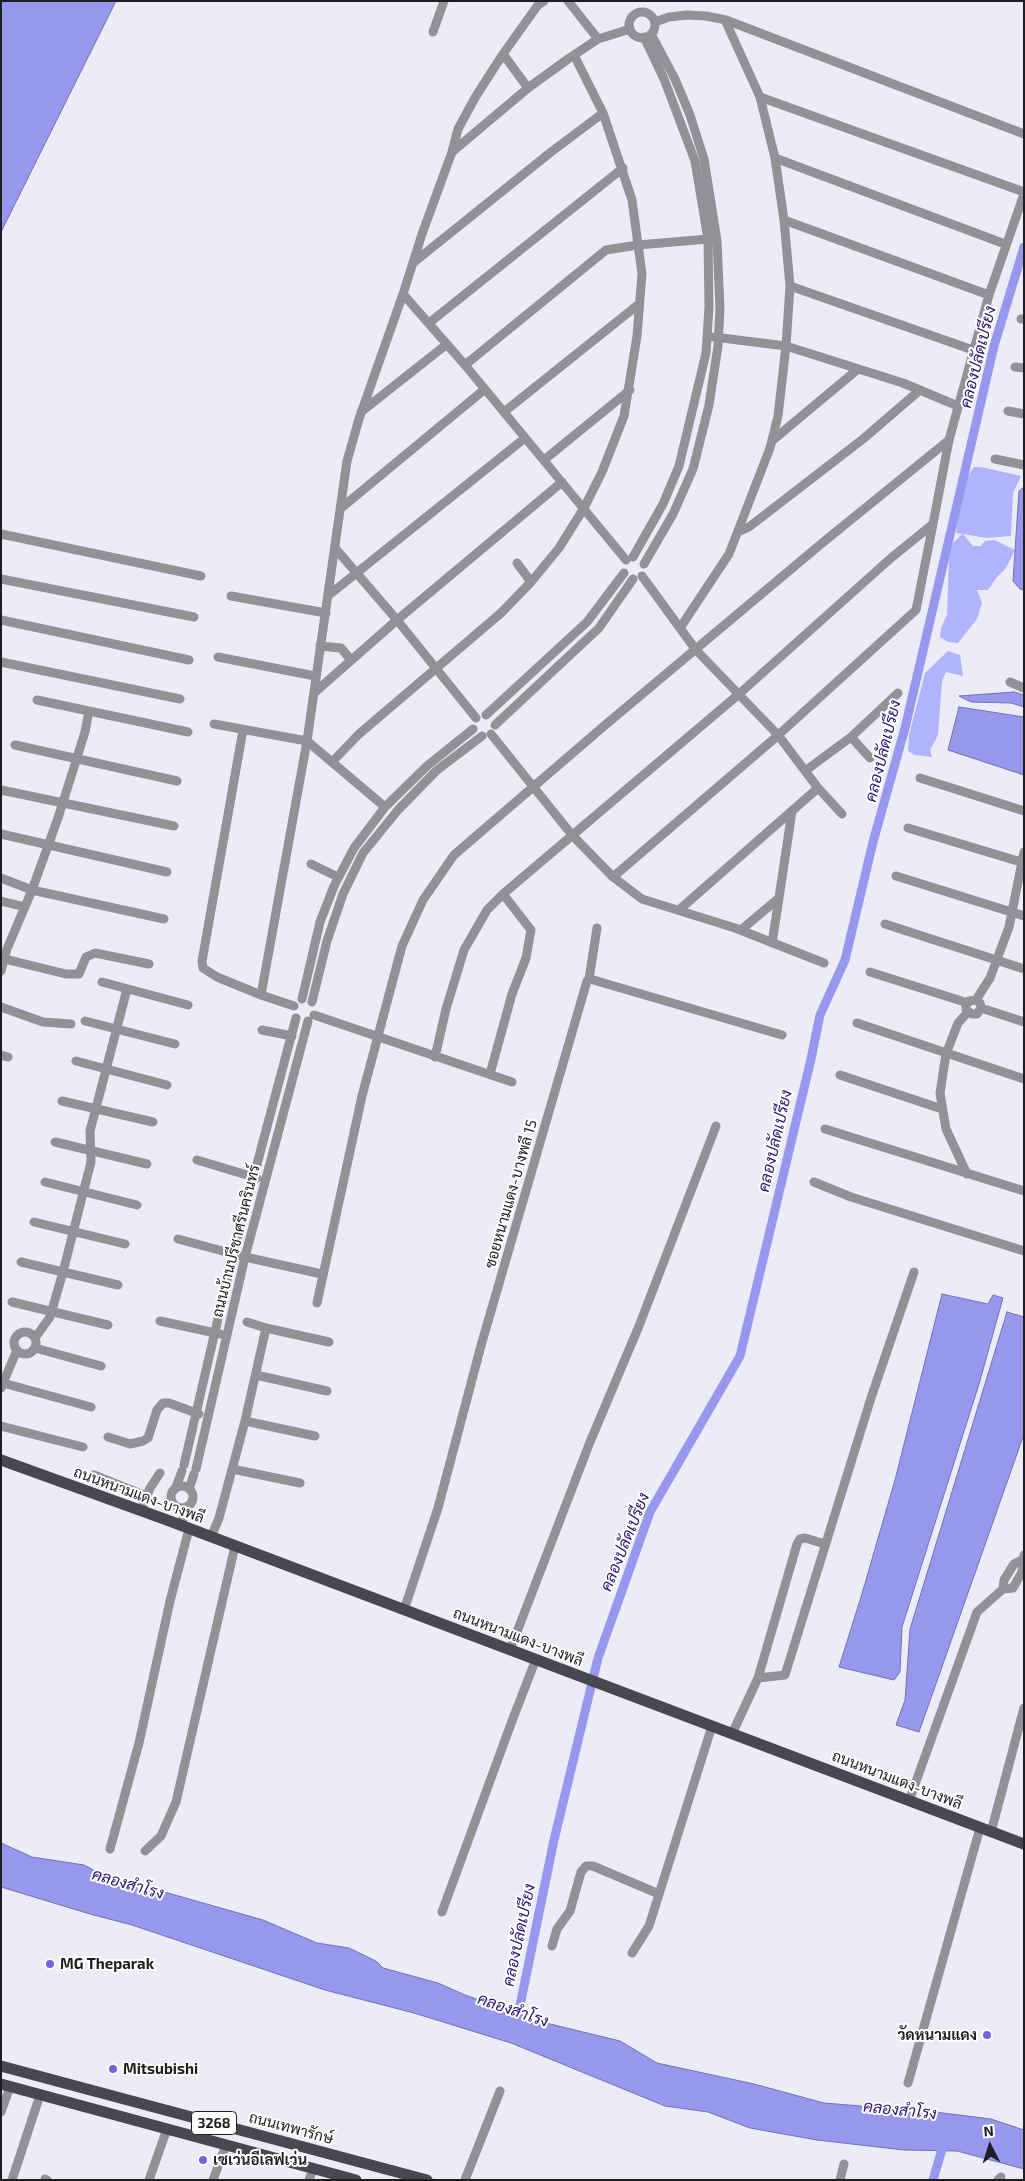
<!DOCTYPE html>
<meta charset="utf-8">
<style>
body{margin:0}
#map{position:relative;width:1025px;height:2181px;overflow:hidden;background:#ebecf8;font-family:"Exo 2",sans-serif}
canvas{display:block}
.frame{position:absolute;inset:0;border:2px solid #1d1d22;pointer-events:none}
.north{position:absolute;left:965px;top:2121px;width:50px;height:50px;-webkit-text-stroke:4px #fff;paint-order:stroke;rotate:355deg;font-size:14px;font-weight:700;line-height:20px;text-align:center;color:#1d1d22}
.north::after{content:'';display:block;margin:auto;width:18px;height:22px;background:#1d1d22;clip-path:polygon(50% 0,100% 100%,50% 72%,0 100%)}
</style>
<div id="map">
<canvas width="1025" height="2181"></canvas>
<div class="frame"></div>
<div class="north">N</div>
</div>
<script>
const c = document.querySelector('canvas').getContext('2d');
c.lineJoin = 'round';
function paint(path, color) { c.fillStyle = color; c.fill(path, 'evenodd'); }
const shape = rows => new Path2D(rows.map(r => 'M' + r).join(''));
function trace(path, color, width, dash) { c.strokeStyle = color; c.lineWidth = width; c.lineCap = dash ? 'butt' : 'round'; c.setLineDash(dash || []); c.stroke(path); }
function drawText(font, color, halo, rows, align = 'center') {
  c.font = font + ' "Exo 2",Sarabun,sans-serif'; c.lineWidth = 4; c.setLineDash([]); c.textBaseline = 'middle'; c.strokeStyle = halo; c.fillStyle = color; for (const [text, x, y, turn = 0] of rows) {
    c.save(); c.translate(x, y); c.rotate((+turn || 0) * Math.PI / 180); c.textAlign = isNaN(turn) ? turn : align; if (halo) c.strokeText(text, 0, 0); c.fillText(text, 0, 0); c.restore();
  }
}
paint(shape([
 [974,467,981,467,1021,476,1013,493,1011,536,987,538,963,534,973,546,981,546,985,541,994,540,1015,550,1006,568,997,577,988,590,977,590,982,603,977,619,958,643,948,642,940,637,941,628,947,615,949,558,953,543,962,534,956,533,961,493,969,474],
 [948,651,960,655,963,676,946,672,942,681,938,735,930,750,932,757,915,755,908,751,909,735,925,673]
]), '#b1b3fe');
const water = shape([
 [1,1,116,1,1,232,1,1],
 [1024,487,1024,590,1020,589,1013,581,1019,491,1024,487],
 [1014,692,1024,695,1024,707,1011,703,971,702,959,696,1014,692],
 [959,707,1024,717,1024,775,948,750,959,707],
 [942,1294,988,1304,993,1295,1003,1298,979,1384,902,1627,900,1672,894,1680,839,1667,861,1597,895,1480,942,1294],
 [1007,1312,1024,1317,1024,1434,919,1732,896,1725,905,1700,910,1629,1007,1312],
 [1,1843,32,1857,84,1865,101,1874,263,1920,317,1943,349,1948,376,1961,383,1968,438,1983,465,1995,542,2022,620,2041,657,2063,754,2084,824,2103,935,2112,991,2119,1024,2130,1024,2169,957,2151,904,2150,817,2140,750,2128,708,2112,665,2106,511,2043,414,2013,325,1990,132,1925,90,1914,1,1887,1,1843]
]);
paint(water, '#9697ed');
trace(water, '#7272b0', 1);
trace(shape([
 [516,2025,554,1840,598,1658,650,1512,740,1356,811,1059,820,1015,845,960,873,842,905,728,994,346,1024,247],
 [933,2180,945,2139]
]), '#9697ed', 9);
trace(shape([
 [568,1,598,39],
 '629 25a13 13 0 1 1 26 0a13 13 0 1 1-26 0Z',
 [655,22,669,17,687,15,706,16,726,20,1024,134],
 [433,32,444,1],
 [503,54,528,88],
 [760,97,1024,192],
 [452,152,458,129,476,96,503,54,538,5,544,1],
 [775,158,1005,244],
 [784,220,989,295],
 [413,263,551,152,603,113],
 [790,286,973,350],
 [403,294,465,365,626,560],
 [1021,319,1024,319],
 [429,323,623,168],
 [714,337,786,346,903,383,958,406],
 [465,365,606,250,638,245,708,239],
 [1015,367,1024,368],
 [1008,411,1024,414],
 [361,412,447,344],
 [504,412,639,304],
 [773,440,858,369],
 [995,459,1024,465],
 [544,460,630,390],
 [340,509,485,389],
 [738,532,749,527,863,439,920,390],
 [1,534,201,576],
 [335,548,397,620,476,718],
 [633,557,663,504,679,466,706,353,709,307,708,239,695,161,664,79,644,37],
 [517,563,531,582],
 [644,564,673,514,693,469,709,405,718,346,720,308,717,241,704,159,690,115,675,79,651,34],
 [642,576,696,650,778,735,818,788],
 [1,579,194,617],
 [329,595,525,438],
 [231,596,326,613],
 [1,620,189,660],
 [680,628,729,554,770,448,778,416,786,346,790,286,784,220,775,158,760,97,725,20],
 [320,646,341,648,351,660],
 [218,657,315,676],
 [1,662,180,699],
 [1010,682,1024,688],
 [314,693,397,620,562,482],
 [37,700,188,732],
 [486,715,587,622,624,573],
 [214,724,307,741,385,807],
 [495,725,599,628,633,579],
 [243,730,202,961,203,968,217,977,261,995],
 [491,734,572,835,613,877],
 [851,737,870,758],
 [15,745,177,781],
 [332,762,359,734,501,613,531,582,559,548,584,508,602,472,624,416,637,336,642,274,632,200,603,113,574,55],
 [805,771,851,737,898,693],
 [920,778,1024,811],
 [1,790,174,826],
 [908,828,1024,863],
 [1,834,167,872],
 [311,864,338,877],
 [896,876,1024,916],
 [1,878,32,890,164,919],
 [1,901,25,907],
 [679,910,818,788,842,814],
 [885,924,1024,969],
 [741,930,779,898,792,811],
 [772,943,779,898],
 [1,958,66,974,79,974,86,957,95,953,149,964],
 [824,963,735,928,642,899,613,877,775,738,916,610,933,524],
 [1,971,7,949,32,890,58,818,85,732,89,711],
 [870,972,968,1003],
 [589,979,597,928],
 [102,982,188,1005],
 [302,999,320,922,334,886,354,848,385,807,427,766,473,729],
 [976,1000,980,1003,981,1008,977,1014,972,1014,966,1010,966,1005,969,1001,976,1000,990,978,1009,927,1024,852],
 [312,1002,327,941,343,894,363,853,398,810,436,771,482,736],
 [294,1006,261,995,307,741,347,461,359,419,403,294,422,234,452,152,528,88,568,59,598,39,630,29],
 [1,1007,43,1022,71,1024],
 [981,1008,1024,1022],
 [314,1015,512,1082],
 [85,1021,175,1044],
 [857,1023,1024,1079],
 [262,1030,292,1036],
 [1,1055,8,1057],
 [435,1057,446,1009,464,950,487,910,503,894,739,694,891,558,933,524,949,440],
 [76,1061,167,1085],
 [490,1074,512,994,526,958,531,930,503,894],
 [840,1075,942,1109],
 [62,1101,153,1122],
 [825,1129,1024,1191],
 [55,1142,147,1164],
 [197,1160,257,1178],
 [967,1174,946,1129,940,1093,946,1054,958,1023,968,1012],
 [45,1182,137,1205],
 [814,1182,851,1197,1024,1251],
 [34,1222,125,1244],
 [178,1239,245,1257,322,1274],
 [21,1262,118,1285],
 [12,1302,108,1325],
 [317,1303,362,1096,402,946,423,900,454,855,604,726,821,544,949,440,989,295,1024,194],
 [160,1321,220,1334],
 [247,1322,266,1328,329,1342],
 '14 1343a11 11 0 1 1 22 0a11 11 0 1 1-22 0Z',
 [35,1338,50,1317,63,1272,91,1162,90,1131,127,989],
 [35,1348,101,1366],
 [256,1375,327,1391],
 [3,1383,91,1407],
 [1,1388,17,1350],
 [245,1421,315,1436],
 [1,1426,83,1447],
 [108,1437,130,1444,143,1441,148,1438,157,1410,163,1403,169,1403,199,1414],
 [184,1465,233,1254,296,1018],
 [196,1469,245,1257,308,1021],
 [232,1469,300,1483],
 [94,1475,146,1496],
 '171 1497a11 11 0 1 1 22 0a11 11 0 1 1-22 0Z',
 [176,1487,182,1471],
 [189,1489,194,1474],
 [141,1511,150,1488,160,1473],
 [181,1526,186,1507],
 [211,1537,219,1518,245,1421,266,1328],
 [1003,1589,1004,1580,1014,1564,1022,1560],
 [404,1610,438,1508,482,1342,587,981,590,979,782,1035],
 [510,1650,590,1442,639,1326,716,1126],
 [758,1678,797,1544,800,1539,805,1538,825,1544],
 [732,1734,758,1678,785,1675,871,1398,914,1272],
 [909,1801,977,1612,1003,1589,1013,1588,1022,1572,1024,1555],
 [991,1832,1024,1708],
 [110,1849,139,1743,170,1601,189,1529],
 [145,1851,161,1836,176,1802,235,1546],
 [442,1912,512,1721,536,1659],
 [552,1946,557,1929,570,1911,581,1872,586,1866,593,1866,659,1894],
 [632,1953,649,1926,712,1726],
 [908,2083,980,1828],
 [1,2112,10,2087],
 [45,2179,47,2180],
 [12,2180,40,2095],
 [149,2180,167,2129],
 [213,2180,226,2145],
 [309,2180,313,2169],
 [465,2180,500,2091],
 [840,2180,844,2164],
 [998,2180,1001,2177]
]), '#919196', 9);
trace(shape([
 [1,1460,167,1520,1024,1844],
 [1,2066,427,2180],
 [1,2084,356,2180]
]), '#474850', 11);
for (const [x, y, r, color] of [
 [50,1964,5,"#6d64de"],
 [987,2035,5,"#6d64de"],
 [113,2069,5,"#6d64de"],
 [203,2160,5,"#6d64de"]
]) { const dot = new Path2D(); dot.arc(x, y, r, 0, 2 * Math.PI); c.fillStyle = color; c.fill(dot); trace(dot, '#fff', 2); }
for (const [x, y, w] of [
 [214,2123,45]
]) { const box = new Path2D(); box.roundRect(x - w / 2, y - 11.5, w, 23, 4); c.fillStyle = '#fff'; c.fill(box); trace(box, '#1d1d22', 1); }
drawText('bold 14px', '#1d1d22', null, [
 ["3268",214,2123]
]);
drawText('15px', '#1d1d22', '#fff', [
 ["ซอยหนามแดง-บางพลี 15",511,1194,-74],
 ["ถนนบ้านปรีชาศรีนครินทร์",236,1241,-76],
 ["ถนนหนามแดง-บางพลี",139,1495,20],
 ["ถนนหนามแดง-บางพลี",518,1637,21],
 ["ถนนหนามแดง-บางพลี",897,1780,21],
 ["ถนนเทพารักษ์",291,2128,15]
]);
drawText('bold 15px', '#1d1d22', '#fff', [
 ["MG Theparak",60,1964],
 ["วัดหนามแดง",977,2035,"right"],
 ["Mitsubishi",123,2069],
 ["เซเว่นอีเลฟเว่น",213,2160]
], 'left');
drawText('italic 16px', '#2a1276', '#fff', [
 ["คลองปลัดเปรียง",978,357,-76],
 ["คลองปลัดเปรียง",883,751,-76],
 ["คลองปลัดเปรียง",775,1141,-77],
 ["คลองปลัดเปรียง",625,1542,-68],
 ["คลองสำโรง",128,1884,16],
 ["คลองปลัดเปรียง",519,1935,-78],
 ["คลองสำโรง",513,2010,19],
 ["คลองสำโรง",900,2110,6]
]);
</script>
